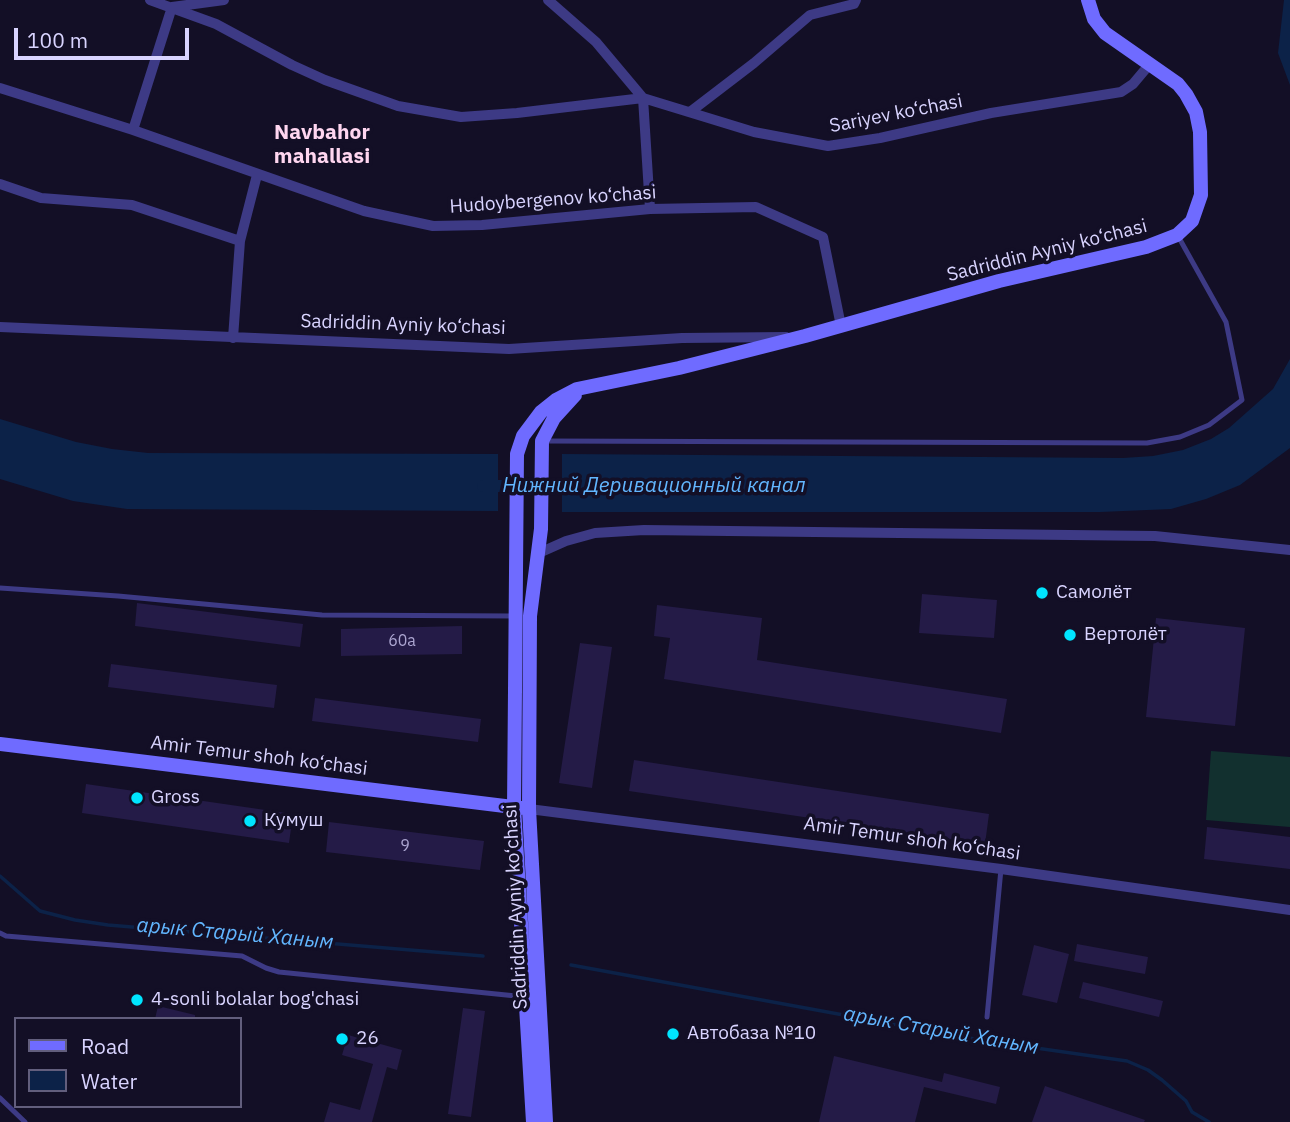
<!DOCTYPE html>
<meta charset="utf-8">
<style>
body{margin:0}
#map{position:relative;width:1290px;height:1122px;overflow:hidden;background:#130f26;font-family:"IBM Plex Sans",sans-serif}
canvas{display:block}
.legend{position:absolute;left:14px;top:1017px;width:228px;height:91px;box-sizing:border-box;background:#130f26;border:2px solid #625e7d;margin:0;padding:9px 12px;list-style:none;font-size:21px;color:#d9d4ff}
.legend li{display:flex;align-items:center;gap:14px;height:35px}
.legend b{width:35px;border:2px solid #625e7d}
.scale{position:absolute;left:14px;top:28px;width:175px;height:32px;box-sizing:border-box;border:4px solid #d9d4ff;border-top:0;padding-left:9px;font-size:21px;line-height:24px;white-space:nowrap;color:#d9d4ff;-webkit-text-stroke:5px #130f26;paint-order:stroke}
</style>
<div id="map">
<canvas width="1290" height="1122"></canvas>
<ul class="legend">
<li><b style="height:9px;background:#6f6bff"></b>Road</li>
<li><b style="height:19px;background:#0c2248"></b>Water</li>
</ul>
<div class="scale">100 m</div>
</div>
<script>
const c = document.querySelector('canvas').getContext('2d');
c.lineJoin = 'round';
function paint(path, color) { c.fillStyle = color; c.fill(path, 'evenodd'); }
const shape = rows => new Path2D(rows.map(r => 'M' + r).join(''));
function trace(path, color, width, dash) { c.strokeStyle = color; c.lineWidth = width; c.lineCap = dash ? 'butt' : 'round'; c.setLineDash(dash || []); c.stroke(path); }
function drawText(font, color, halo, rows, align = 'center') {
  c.font = font + ' "IBM Plex Sans",sans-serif'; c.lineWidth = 7; c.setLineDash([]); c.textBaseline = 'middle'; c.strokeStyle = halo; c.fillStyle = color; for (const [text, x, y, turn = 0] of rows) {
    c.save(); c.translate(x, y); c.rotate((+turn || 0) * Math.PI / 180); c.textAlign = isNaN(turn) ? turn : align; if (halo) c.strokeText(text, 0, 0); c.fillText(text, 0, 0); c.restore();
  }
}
paint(shape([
 [1211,751,1290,757,1290,827,1206,820]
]), '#12302f');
paint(shape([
 [1284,0,1290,0,1290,85,1278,53],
 [1290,359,1290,448,1240,485,1206,499,1171,509,1100,512,562,512,562,454,1123,458,1153,456,1183,450,1211,439,1229,428,1273,389],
 [0,419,76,442,112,449,148,453,498,454,498,511,127,509,73,501,0,479]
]), '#0c2248');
trace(shape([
 [0,876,40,911,75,920,108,925,483,956],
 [571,965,980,1040,1127,1061,1148,1070,1162,1080,1186,1101,1192,1112,1209,1122]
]), '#0c2248', 3.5);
trace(shape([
 [483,486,577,486]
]), '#0c2248', 12);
paint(shape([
 [922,594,997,600,994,638,919,633],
 [137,603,303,624,300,647,135,626],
 [657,605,762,618,757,660,1007,699,1001,733,664,679,670,638,654,636],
 [1156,618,1245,628,1235,726,1146,717],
 [462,626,462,654,341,656,341,629],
 [580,643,612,647,592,788,559,783],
 [111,664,277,685,274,708,108,687],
 [315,698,481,719,478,742,312,721],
 [634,760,989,814,985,844,629,791],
 [86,784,293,814,289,843,82,813],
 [329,822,484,841,480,870,326,852],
 [1207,827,1290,837,1290,869,1204,859],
 [1077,944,1148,957,1145,974,1074,961],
 [1034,945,1069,954,1057,1003,1022,995],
 [1083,982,1163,1001,1159,1017,1079,998],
 [158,1006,195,1015,195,1019,155,1019],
 [463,1008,485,1011,471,1117,448,1114],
 [348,1035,402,1050,397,1070,387,1067,372,1122,324,1122,330,1102,360,1110,373,1064,342,1055],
 [834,1056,942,1082,944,1073,1000,1087,996,1104,924,1087,915,1122,819,1122],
 [1045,1086,1145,1120,1144,1122,1032,1122]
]), '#241b47');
trace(shape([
 [545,441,1147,443,1180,437,1209,425,1242,400,1226,322,1178,236],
 [0,588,118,596,322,615,514,616],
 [0,933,6,936,242,956,266,968,279,972,526,997],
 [987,1017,1001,869],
 [0,1098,25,1122]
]), '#3d3a85', 5);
trace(shape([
 [150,0,216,24,292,65,325,80,398,106,461,117,517,113,643,98,754,132,828,146,880,138,991,113,1121,92,1133,84,1149,65],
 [548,0,596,42,643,98,650,209],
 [0,88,133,130,364,211,433,226,482,225,650,209,756,207,823,237,841,326],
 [690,112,754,63,810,15,854,4,856,0],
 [133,130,172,7,224,0],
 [0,184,41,198,132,205,240,241],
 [0,327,509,349,682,338,786,337],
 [233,338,240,241,257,175],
 [539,553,566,541,595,533,644,530,1155,536,1290,550],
 [529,809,1001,869,1290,910]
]), '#3d3a85', 10);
trace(shape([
 [0,744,521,808],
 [533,1122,514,807,517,454,523,436,541,412,556,400,577,389,679,368,805,336,999,281,1146,247,1177,235,1192,221,1201,195,1200,132,1196,112,1186,94,1178,84,1105,33,1094,19,1088,0],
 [546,1122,529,809,530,616,541,529,542,441,554,418,575,395]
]), '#6f6bff', 14);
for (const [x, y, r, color] of [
 [1042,593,7,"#00e5ff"],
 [1070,635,7,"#00e5ff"],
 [137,798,7,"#00e5ff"],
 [250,821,7,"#00e5ff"],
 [137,1000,7,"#00e5ff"],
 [673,1034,7,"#00e5ff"],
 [342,1039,7,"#00e5ff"]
]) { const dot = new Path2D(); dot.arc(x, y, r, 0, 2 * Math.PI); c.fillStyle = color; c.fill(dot); trace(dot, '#130f26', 2.5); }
drawText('16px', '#aca6d1', null, [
 ["60a",402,641],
 ["9",405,846]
]);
drawText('19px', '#d9d4ff', '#130f26', [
 ["Sariyev ko‘chasi",896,114,-11],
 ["Hudoybergenov ko‘chasi",553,200,-4],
 ["Sadriddin Ayniy ko‘chasi",1047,251,-14],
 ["Sadriddin Ayniy ko‘chasi",403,325,2],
 ["Amir Temur shoh ko‘chasi",259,756,7],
 ["Amir Temur shoh ko‘chasi",912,839,8],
 ["Sadriddin Ayniy ko‘chasi",516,907,-93]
]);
drawText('19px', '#d9d4ff', '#130f26', [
 ["Самолёт",1056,593],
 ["Вертолёт",1084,635],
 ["Gross",151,798],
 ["Кумуш",264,821],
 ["4-sonli bolalar bog'chasi",151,1000],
 ["Автобаза №10",687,1034],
 ["26",356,1039]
], 'left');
drawText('bold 21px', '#ffd6f0', '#130f26', [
 ["Navbahor",322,133],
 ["mahallasi",322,157]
]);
drawText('italic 21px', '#62b6ff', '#130f26', [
 ["Нижний Деривационный канал",654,486],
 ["арык Старый Ханым",235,934,5],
 ["арык Старый Ханым",941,1031,10]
]);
</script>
